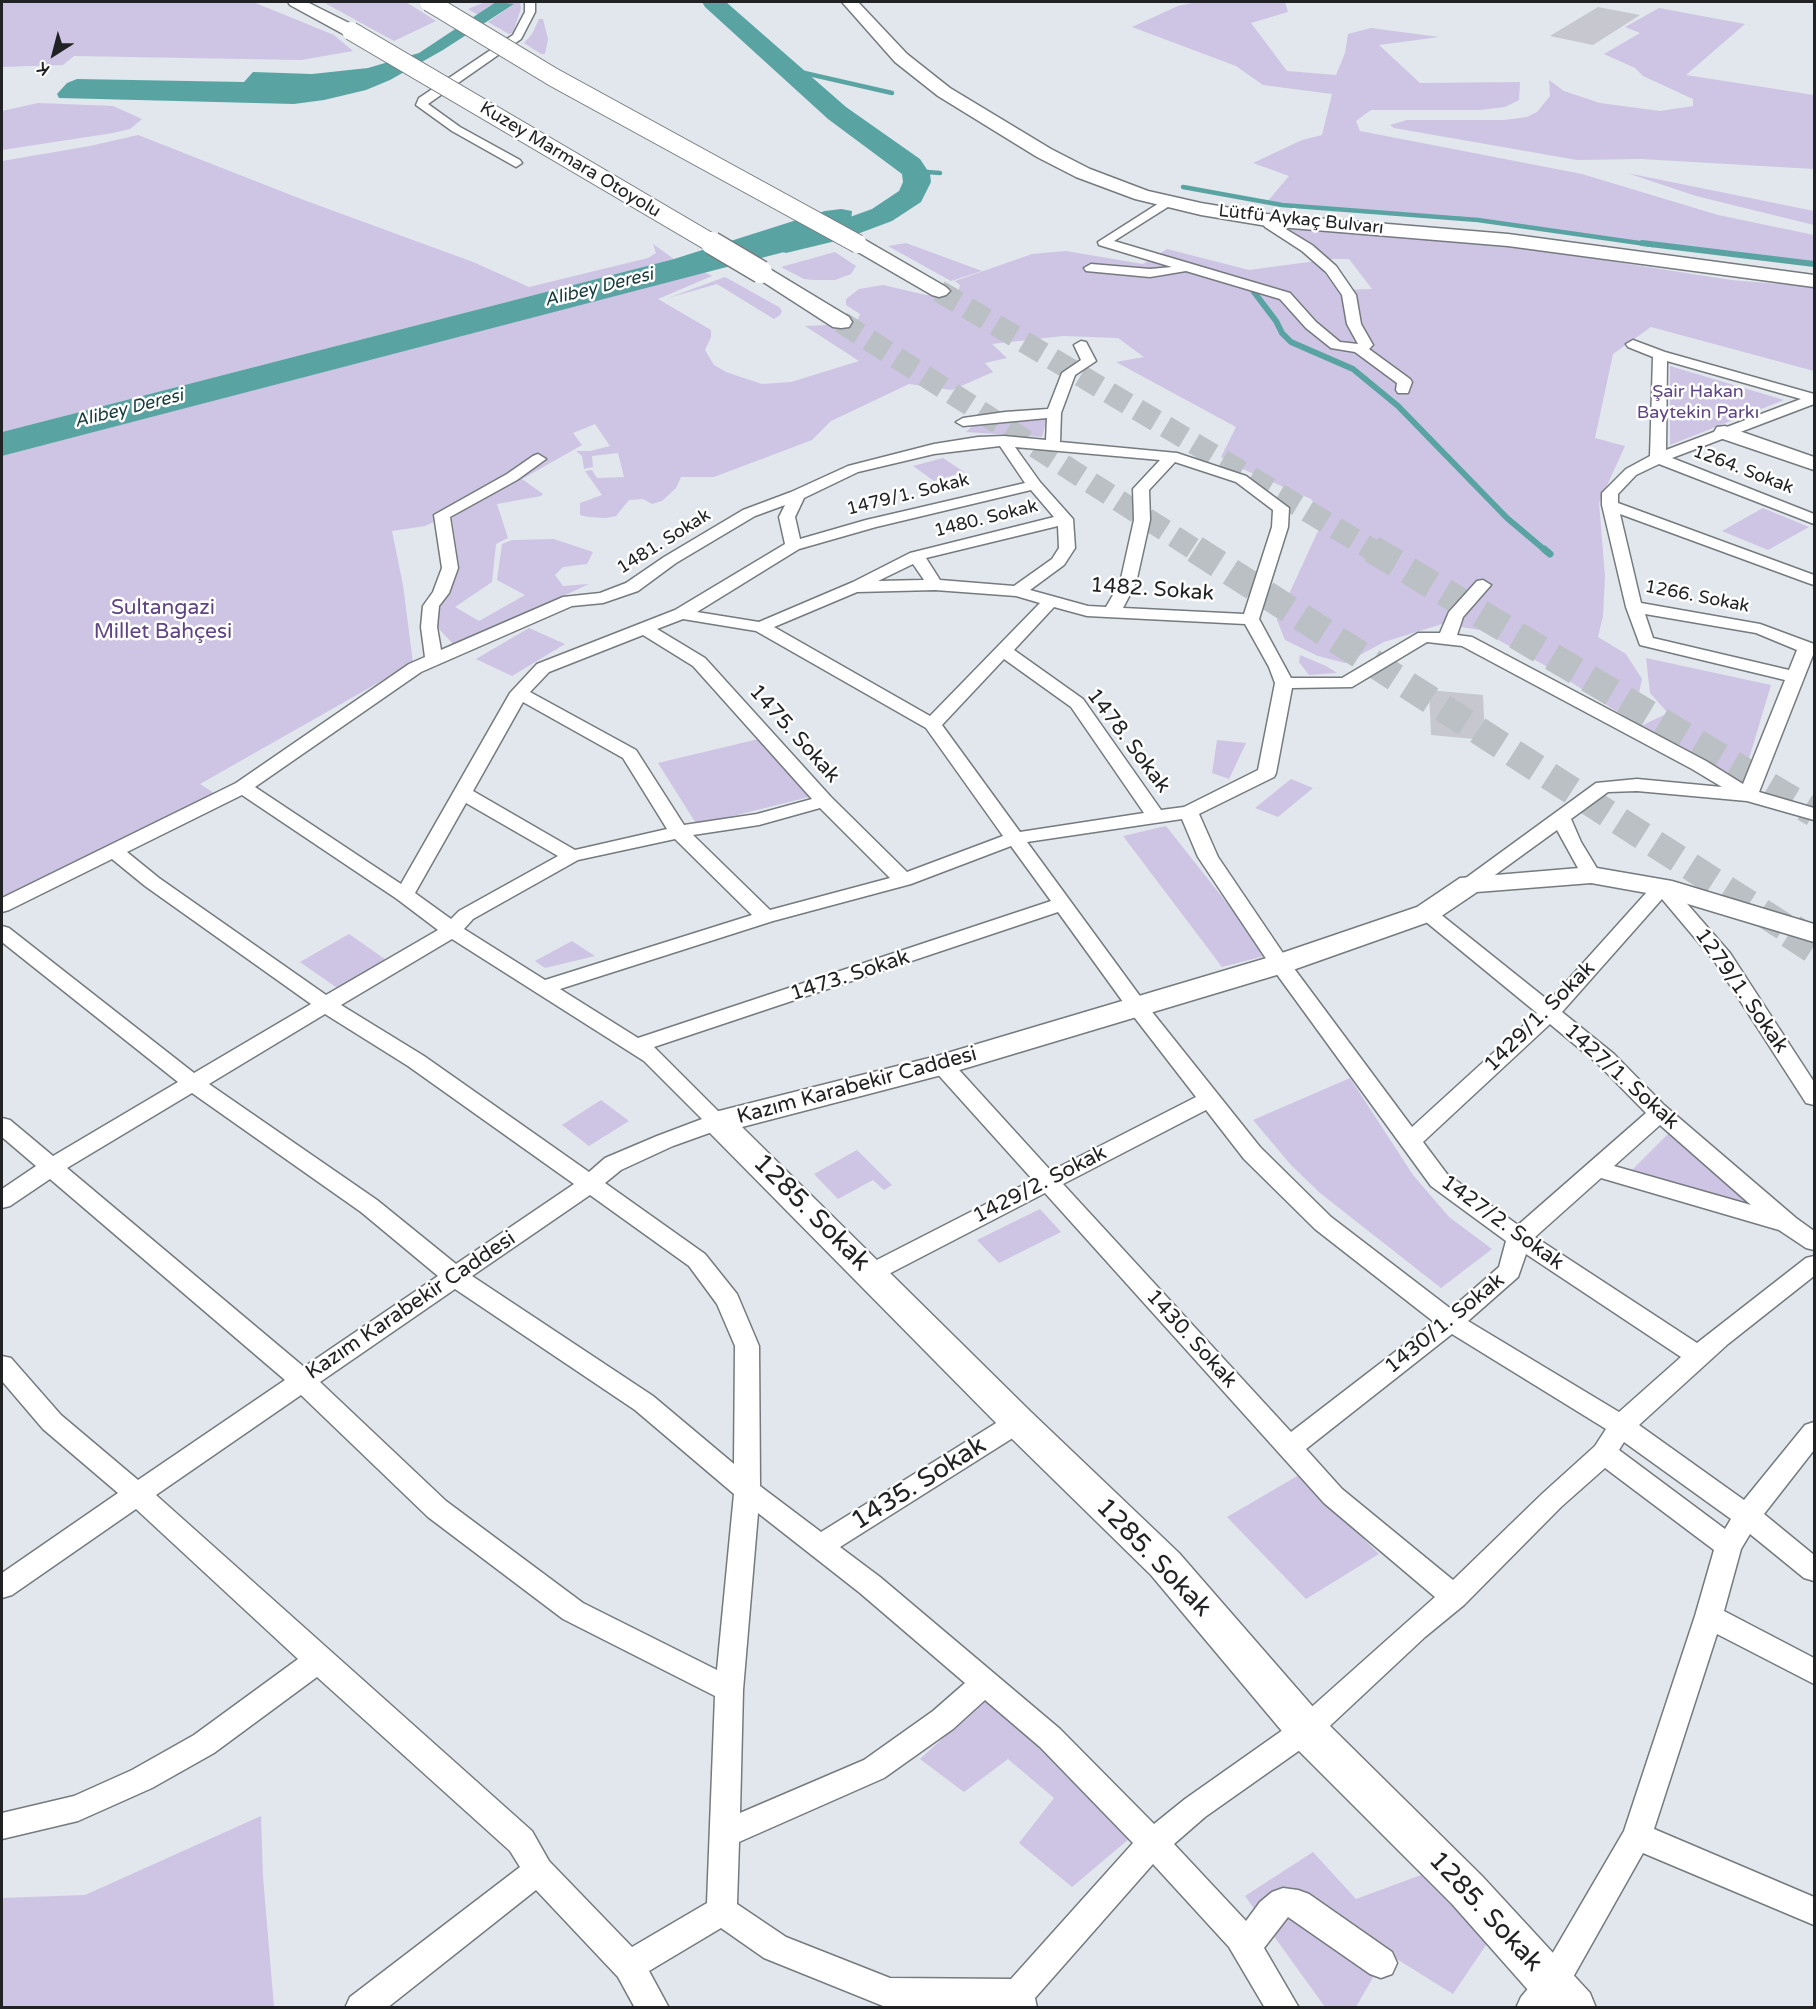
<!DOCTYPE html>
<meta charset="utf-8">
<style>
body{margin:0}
#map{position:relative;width:1816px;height:2009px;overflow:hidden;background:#e1e7ec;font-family:"Varela Round",sans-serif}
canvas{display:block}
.frame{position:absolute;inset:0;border:3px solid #202224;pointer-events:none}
.north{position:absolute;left:24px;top:24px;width:60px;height:60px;-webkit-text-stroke:4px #fff;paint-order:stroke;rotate:216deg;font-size:16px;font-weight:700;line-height:24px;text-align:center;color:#202224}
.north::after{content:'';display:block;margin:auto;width:21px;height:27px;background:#202224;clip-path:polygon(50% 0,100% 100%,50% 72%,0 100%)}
</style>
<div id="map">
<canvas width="1816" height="2009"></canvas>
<div class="frame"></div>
<div class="north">K</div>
</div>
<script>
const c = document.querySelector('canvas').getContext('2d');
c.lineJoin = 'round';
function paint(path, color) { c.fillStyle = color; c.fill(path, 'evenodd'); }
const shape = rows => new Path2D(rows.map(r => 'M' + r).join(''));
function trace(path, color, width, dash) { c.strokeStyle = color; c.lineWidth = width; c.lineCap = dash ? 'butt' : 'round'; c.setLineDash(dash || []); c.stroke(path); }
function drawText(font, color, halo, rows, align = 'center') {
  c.font = font + ' "Varela Round",sans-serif'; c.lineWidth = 5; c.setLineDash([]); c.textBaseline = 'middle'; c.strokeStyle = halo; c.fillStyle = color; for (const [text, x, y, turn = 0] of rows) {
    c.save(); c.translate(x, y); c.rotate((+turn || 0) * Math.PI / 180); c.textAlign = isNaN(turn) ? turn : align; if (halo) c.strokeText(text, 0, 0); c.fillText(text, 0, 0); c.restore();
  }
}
paint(shape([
 [2,2,253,2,334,35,353,51,301,60,74,56,63,65,2,67],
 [323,2,406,2,436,21,394,41],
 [485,2,520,3,521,8,513,33,509,34,488,22,513,5,491,5,478,15,468,9],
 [1196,2,1285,2,1288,12,1251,23,1287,71,1336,75,1345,53,1348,34,1371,28,1439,37,1379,45,1420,83,1520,82,1519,100,1505,107,1480,110,1371,110,1356,121,1360,131,1582,174,1718,215,1814,235,1814,262,1658,247,1479,222,1267,202,1289,176,1253,163,1302,140,1322,135,1332,94,1263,85,1236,66,1132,27,1178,6],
 [1659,8,1745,24,1686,75,1814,95,1814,169,1641,159,1577,160,1394,128,1390,125,1407,120,1504,120,1527,117,1537,112,1550,96,1549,80,1564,91,1600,103,1660,111,1693,106,1693,99,1643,76,1635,68,1604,54,1640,33,1625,27],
 [539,19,543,19,548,39,545,54,541,54,524,43,532,34],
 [38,103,113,106,142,119,130,129,113,133,2,150,2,111],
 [138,135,301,199,473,262,529,287,648,258,656,253,653,244,674,259,2,432,2,161,90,146],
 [1627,173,1814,211,1814,225,1696,196],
 [1278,226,1494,243,1731,280,1814,287,1814,371,1651,327,1613,354,1595,438,1625,446,1599,503,1605,576,1603,616,1598,637,1626,654,1642,679,1633,722,1546,666,1480,630,1442,624,1384,642,1345,663,1318,656,1285,640,1277,620,1324,518,1311,499,1245,470,1221,457,1236,427,1116,362,1144,357,1118,338,1063,336,992,344,1007,358,985,363,993,372,952,390,909,384,831,421,812,440,714,477,681,477,676,488,662,501,652,504,643,499,629,500,616,516,606,518,588,517,580,515,580,503,602,495,585,471,592,470,597,478,624,477,618,453,592,456,593,467,584,469,582,456,576,451,590,451,610,446,595,424,573,433,582,445,522,479,543,494,541,496,497,504,508,538,496,544,492,582,455,607,479,621,525,595,497,580,502,544,512,540,554,539,593,552,587,564,563,567,555,575,563,586,589,584,455,646,437,627,435,607,459,564,452,519,455,512,425,526,392,531,403,585,413,663,200,784,217,795,2,900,2,456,704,272,712,276,658,299,711,330,711,337,705,350,714,365,726,372,762,384,791,382,859,361,805,326,848,324,858,319,860,314,846,305,846,299,859,289,883,285,926,295,953,293,959,289,960,285,955,281,1032,254,1066,251,1143,264,1167,249,1249,270,1316,261,1337,290,1372,289,1349,259,1323,259,1308,242],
 [906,243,982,271,951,281,888,246],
 [835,252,856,266,851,274,835,280,814,280,804,279,781,267],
 [725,277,779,307,782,311,780,315,774,319,717,284,668,298],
 [1670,366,1784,400,1670,445],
 [1047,418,1042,437,966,432,972,426],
 [943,458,964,472,934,481,913,466],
 [1763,508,1809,527,1768,550,1722,531],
 [529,628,565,644,512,676,476,659],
 [1300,655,1326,666,1337,673,1309,675,1299,662],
 [1646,658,1771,685,1748,762,1726,773,1641,726,1668,713,1650,693],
 [767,737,809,797,697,825,658,763],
 [1217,740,1246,743,1229,779,1212,773],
 [1291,779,1313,788,1278,817,1255,808],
 [1166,826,1268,955,1222,967,1123,836],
 [349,934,389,962,340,990,300,962],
 [572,941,595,956,545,968,535,961],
 [1350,1078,1413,1175,1449,1217,1492,1249,1441,1288,1320,1193,1291,1165,1253,1120],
 [601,1100,629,1121,589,1146,562,1125],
 [1670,1132,1752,1200,1749,1206,1632,1170],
 [857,1150,892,1185,884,1190,873,1180,838,1199,814,1174],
 [1040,1209,1061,1232,999,1263,977,1240],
 [1299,1475,1379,1554,1306,1599,1227,1517],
 [985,1700,1136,1833,1072,1887,1019,1843,1054,1798,1008,1759,964,1792,920,1759],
 [261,1816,263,1877,274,2007,2,2007,2,1898,85,1895],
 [1313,1852,1356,1899,1421,1875,1488,1942,1453,1994,1387,1953,1356,2007,1325,2007,1245,1896]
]), '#cec4e4');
paint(shape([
 [496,2,514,4,443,50,390,80,366,90,324,100,294,104,59,98,57,94,67,83,77,79,244,82,253,72,312,74,368,68,419,53],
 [841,209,852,211,851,222,823,240,811,245,2,456,2,432,674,259,825,211]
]), '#59a4a3');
trace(shape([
 [787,69,892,93],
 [914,171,940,173],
 [1183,187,1282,205,1478,220,1653,245]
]), '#59a4a3', 4.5);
trace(shape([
 [1642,243,1814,264],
 [1254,292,1276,321,1282,333,1291,342,1353,369,1398,406,1507,518,1546,551]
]), '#59a4a3', 6);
trace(shape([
 [1544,549,1550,554]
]), '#59a4a3', 7);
paint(shape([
 [702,2,726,2,846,107,920,159,930,174,931,182,921,202,892,221,844,239,786,253,776,250,771,244,776,238,825,226,872,209,899,191,903,182,902,174,828,119,705,7,702,2]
]), '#59a4a3');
paint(shape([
 [1598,7,1640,15,1593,45,1550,36],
 [1429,690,1483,695,1485,740,1431,735]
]), '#c7c8cf');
trace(shape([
 [939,291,1374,551],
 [841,322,1197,551]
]), '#bac0c4', 22, [22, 11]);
trace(shape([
 [1195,549,1794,933],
 [1372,549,1814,813]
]), '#bac0c4', 28, [28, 14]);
trace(shape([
 [1791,931,1814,946]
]), '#bac0c4', 35, [35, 18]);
const street = shape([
 [525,2,535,2,535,12,521,39,428,104,460,127,520,160,522,163,516,167,452,131,416,105,419,98,513,35,525,12,525,2],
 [1167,198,1173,202,1171,205,1114,241,1290,293,1316,322,1340,342,1358,344,1347,324,1342,295,1326,272,1302,251,1265,227,1261,220,1263,217,1271,217,1274,222,1312,245,1336,266,1356,295,1361,324,1373,345,1369,349,1410,379,1412,382,1408,393,1398,393,1396,390,1397,383,1355,352,1331,348,1306,328,1280,299,1186,271,1150,277,1086,271,1084,268,1091,264,1150,269,1172,267,1099,245,1098,242,1167,198],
 [1633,340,1665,352,1814,394,1814,404,1672,458,1814,514,1814,524,1659,464,1636,475,1618,494,1618,503,1814,575,1814,585,1808,583,1620,514,1641,603,1760,624,1814,644,1814,655,1813,655,1759,792,1814,808,1814,820,1747,801,1637,791,1608,792,1571,819,1581,842,1601,875,1598,879,1584,879,1557,830,1477,888,1463,888,1460,884,1463,880,1596,783,1637,779,1722,787,1692,769,1462,646,1427,642,1352,687,1292,688,1276,773,1274,777,1199,814,1218,857,1287,959,1412,1127,1537,1013,1420,917,1417,913,1420,909,1427,907,1434,909,1549,1001,1655,883,1669,883,1730,953,1814,1082,1814,1105,1806,1103,1715,962,1662,899,1562,1012,1614,1054,1664,1105,1796,1218,1814,1231,1814,1250,1806,1248,1779,1230,1601,1178,1535,1237,1697,1343,1806,1258,1814,1256,1814,1276,1728,1344,1639,1425,1744,1500,1805,1425,1814,1422,1814,1450,1764,1514,1814,1555,1814,1581,1804,1578,1750,1534,1741,1549,1724,1611,1814,1658,1814,1684,1717,1634,1654,1829,1814,1897,1814,1925,1643,1853,1563,1995,1553,2008,1516,2008,1521,1997,1541,1973,1624,1831,1695,1616,1714,1550,1605,1468,1561,1507,1464,1605,1425,1637,1317,1738,1205,1817,1174,1844,1246,1921,1260,1902,1272,1892,1283,1888,1298,1890,1309,1894,1392,1952,1397,1963,1392,1974,1381,1978,1370,1974,1288,1917,1264,1948,1299,2008,1265,2008,1229,1947,1153,1864,1035,1998,1037,2008,888,2008,764,1958,721,1928,649,1971,669,2008,635,2008,618,1977,536,1890,387,2008,345,2008,350,1997,520,1867,510,1851,317,1677,214,1753,152,1788,78,1821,2,1839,2,1813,74,1796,132,1770,194,1735,298,1659,136,1509,12,1595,2,1598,2,1573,118,1493,43,1429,2,1381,2,1356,11,1358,61,1415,138,1480,285,1380,50,1179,10,1206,2,1208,2,1189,36,1166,2,1137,2,1118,10,1120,53,1156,178,1082,2,942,2,926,9,928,194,1073,311,1004,145,886,112,859,9,910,2,912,2,898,236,783,409,664,425,657,421,627,423,606,433,592,442,568,434,515,507,474,533,456,538,454,546,459,517,480,450,517,458,568,449,593,439,606,437,627,441,650,563,597,600,593,626,583,664,557,743,510,791,492,848,466,934,444,978,437,1004,436,1046,440,1047,418,963,426,956,422,963,418,1005,412,1048,409,1062,373,1081,360,1074,345,1081,341,1086,342,1096,361,1075,375,1061,413,1060,442,1177,453,1246,476,1289,508,1288,527,1259,619,1291,678,1342,678,1418,633,1440,633,1449,612,1477,581,1483,580,1491,585,1463,617,1457,635,1472,637,1706,761,1743,784,1785,680,1640,645,1626,607,1602,505,1602,493,1626,469,1650,456,1653,357,1628,347,1626,344,1633,340],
 [1667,361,1801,399,1666,450,1667,361],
 [1000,446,1025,483,866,520,800,539,795,517,804,498,858,472,934,454,1000,446],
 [1015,447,1160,460,1133,489,1134,520,1120,583,1106,607,1088,606,1030,590,1064,565,1075,548,1073,519,1040,482,1015,447],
 [1175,462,1236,482,1273,510,1272,527,1244,614,1123,608,1136,583,1150,520,1149,490,1175,462],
 [1031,490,1054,517,910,553,853,582,759,622,697,612,799,549,876,527,1031,490],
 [785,505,779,517,785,544,675,610,537,664,510,693,401,884,255,787,421,672,572,606,603,603,638,591,676,563,755,516,785,505],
 [1058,526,1059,548,1052,559,1014,586,940,580,926,558,1058,526],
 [913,564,924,580,878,581,913,564],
 [935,590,1016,596,1040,603,930,716,774,627,857,592,935,590],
 [1054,607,1087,616,1245,624,1269,667,1275,683,1258,770,1184,807,1161,810,1083,699,1014,650,1054,607],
 [1645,614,1756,633,1797,650,1789,670,1653,638,1645,614],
 [683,619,756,631,926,728,1003,836,907,872,831,797,705,658,657,629,683,619],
 [643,635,693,666,812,799,757,814,684,825,636,750,530,692,549,672,643,635],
 [1004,659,1071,707,1144,813,1020,832,942,725,1004,659],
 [523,702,623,758,667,829,575,850,473,791,523,702],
 [242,795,397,899,438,930,326,995,159,878,127,852,242,795],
 [466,803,558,856,459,911,451,919,415,893,466,803],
 [820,808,890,878,770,910,693,835,759,825,820,808],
 [1182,819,1198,857,1273,969,1431,1186,1506,1241,1499,1267,1451,1309,1331,1217,1260,1147,1145,1003,1027,842,1182,819],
 [675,839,752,915,545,980,464,929,473,919,578,860,675,839],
 [1011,846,1051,901,638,1038,560,989,773,921,911,884,1011,846],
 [1058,912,1131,1013,1196,1097,1051,1171,950,1060,942,1058,934,1060,931,1065,934,1070,1033,1180,863,1267,859,1273,863,1279,871,1282,879,1279,1045,1193,1324,1503,1435,1597,1297,1720,1185,1799,1154,1824,1060,1729,880,1577,840,1547,1027,1429,1031,1422,1027,1415,1018,1412,1009,1415,821,1532,760,1486,759,1346,737,1294,705,1254,605,1183,621,1170,673,1146,726,1127,729,1122,654,1047,1058,912],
 [452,939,644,1061,702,1119,657,1136,605,1158,589,1172,424,1056,341,1005,452,939],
 [325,1014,408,1066,574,1184,456,1264,377,1200,209,1084,325,1014],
 [1550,1024,1598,1064,1646,1113,1518,1225,1447,1174,1423,1142,1550,1024],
 [192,1093,361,1212,438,1276,304,1367,67,1168,192,1093],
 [1206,1110,1244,1159,1315,1229,1434,1322,1291,1432,1063,1184,1206,1110],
 [1660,1125,1751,1205,1614,1166,1660,1125],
 [590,1195,689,1266,717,1304,735,1346,734,1464,653,1396,472,1276,590,1195],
 [1526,1254,1681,1357,1619,1412,1468,1321,1518,1277,1526,1254],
 [455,1289,635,1410,734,1494,717,1670,583,1603,446,1501,320,1382,455,1289],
 [1452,1334,1606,1429,1595,1446,1543,1493,1453,1580,1342,1489,1306,1449,1452,1334],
 [301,1395,428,1517,563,1619,715,1696,707,1903,632,1947,549,1861,532,1831,156,1495,301,1395],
 [1624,1442,1731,1519,1725,1529,1619,1450,1624,1442],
 [758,1513,860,1593,965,1683,933,1711,864,1760,740,1813,743,1690,758,1513],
 [985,1700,1040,1747,1133,1843,1011,1979,890,1978,786,1937,737,1904,739,1842,884,1778,953,1729,985,1700]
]);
const secondary = shape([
 [1725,426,1814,457,1814,470,1717,437,1714,432,1717,427,1725,426],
 [1591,867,1672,881,1814,924,1814,942,1658,895,1591,883,1477,892,1437,919,1290,971,953,1072,742,1127,1031,1412,1179,1553,1327,1723,1482,1876,1590,1993,1596,2008,1544,2008,1452,1904,1297,1749,1151,1575,1005,1432,707,1130,702,1122,707,1114,937,1056,1270,957,1417,907,1460,878,1591,867]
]);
const primary = shape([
 [842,2,858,2,907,54,950,88,1051,149,1090,169,1148,191,1201,203,1267,214,1508,234,1814,275,1814,287,1508,246,1267,226,1201,215,1135,199,1076,177,1037,157,938,96,895,62,842,2]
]);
const highway = shape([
 [288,2,307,2,357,27,359,31,351,36,345,35,290,5,288,2],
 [858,238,865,240,946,287,950,291,946,295,939,297,932,295,851,248,848,244,851,240,858,238],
 [761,266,768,268,849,317,852,322,849,327,841,328,833,327,754,276,751,272,754,268,761,266]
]);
trace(street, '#757a7f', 3);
trace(secondary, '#757a7f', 3);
trace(primary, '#757a7f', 3);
trace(highway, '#757a7f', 3);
paint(street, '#fff');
paint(secondary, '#fff');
paint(primary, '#fff');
paint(highway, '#fff');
const highwayBridgeFar1 = shape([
 [429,2,553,77,858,244],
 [351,31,715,245]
]);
const highwayBridge = shape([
 [712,243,761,272]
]);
trace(highwayBridgeFar1, '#757a7f', 20, []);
trace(highwayBridge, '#757a7f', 25, []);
trace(highwayBridgeFar1, '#fff', 18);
trace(highwayBridge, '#fff', 22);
drawText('18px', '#202224', '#fff', [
 ["Kuzey Marmara Otoyolu",570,160,31],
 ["Lütfü Aykaç Bulvarı",1301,220,6],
 ["1264. Sokak",1743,470,21],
 ["1479/1. Sokak",908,495,-14],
 ["1480. Sokak",986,519,-14],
 ["1481. Sokak",664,542,-32],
 ["1266. Sokak",1697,597,11]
]);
drawText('italic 18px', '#143939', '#fff', [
 ["Alibey Deresi",599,288,-14],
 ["Alibey Deresi",129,409,-14]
]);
drawText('18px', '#5e4484', '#fff', [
 ["Şair Hakan",1698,392],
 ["Baytekin Parkı",1698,413]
]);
drawText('21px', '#202224', '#fff', [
 ["1482. Sokak",1152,590,4],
 ["1475. Sokak",794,734,48],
 ["1478. Sokak",1128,741,53],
 ["1473. Sokak",850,976,-18],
 ["1279/1. Sokak",1741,991,55],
 ["1429/1. Sokak",1540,1017,-45],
 ["1427/1. Sokak",1621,1077,42],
 ["Kazım Karabekir Caddesi",857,1086,-15],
 ["1429/2. Sokak",1040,1185,-27],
 ["1427/2. Sokak",1502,1223,36],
 ["Kazım Karabekir Caddesi",411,1306,-34],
 ["1430/1. Sokak",1445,1324,-39],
 ["1430. Sokak",1191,1339,48]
]);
drawText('21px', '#5e4484', '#fff', [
 ["Sultangazi",163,608],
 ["Millet Bahçesi",163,632]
]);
drawText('26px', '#202224', '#fff', [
 ["1285. Sokak",811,1213,45],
 ["1435. Sokak",919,1484,-32],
 ["1285. Sokak",1153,1558,46],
 ["1285. Sokak",1485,1912,47]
]);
</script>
